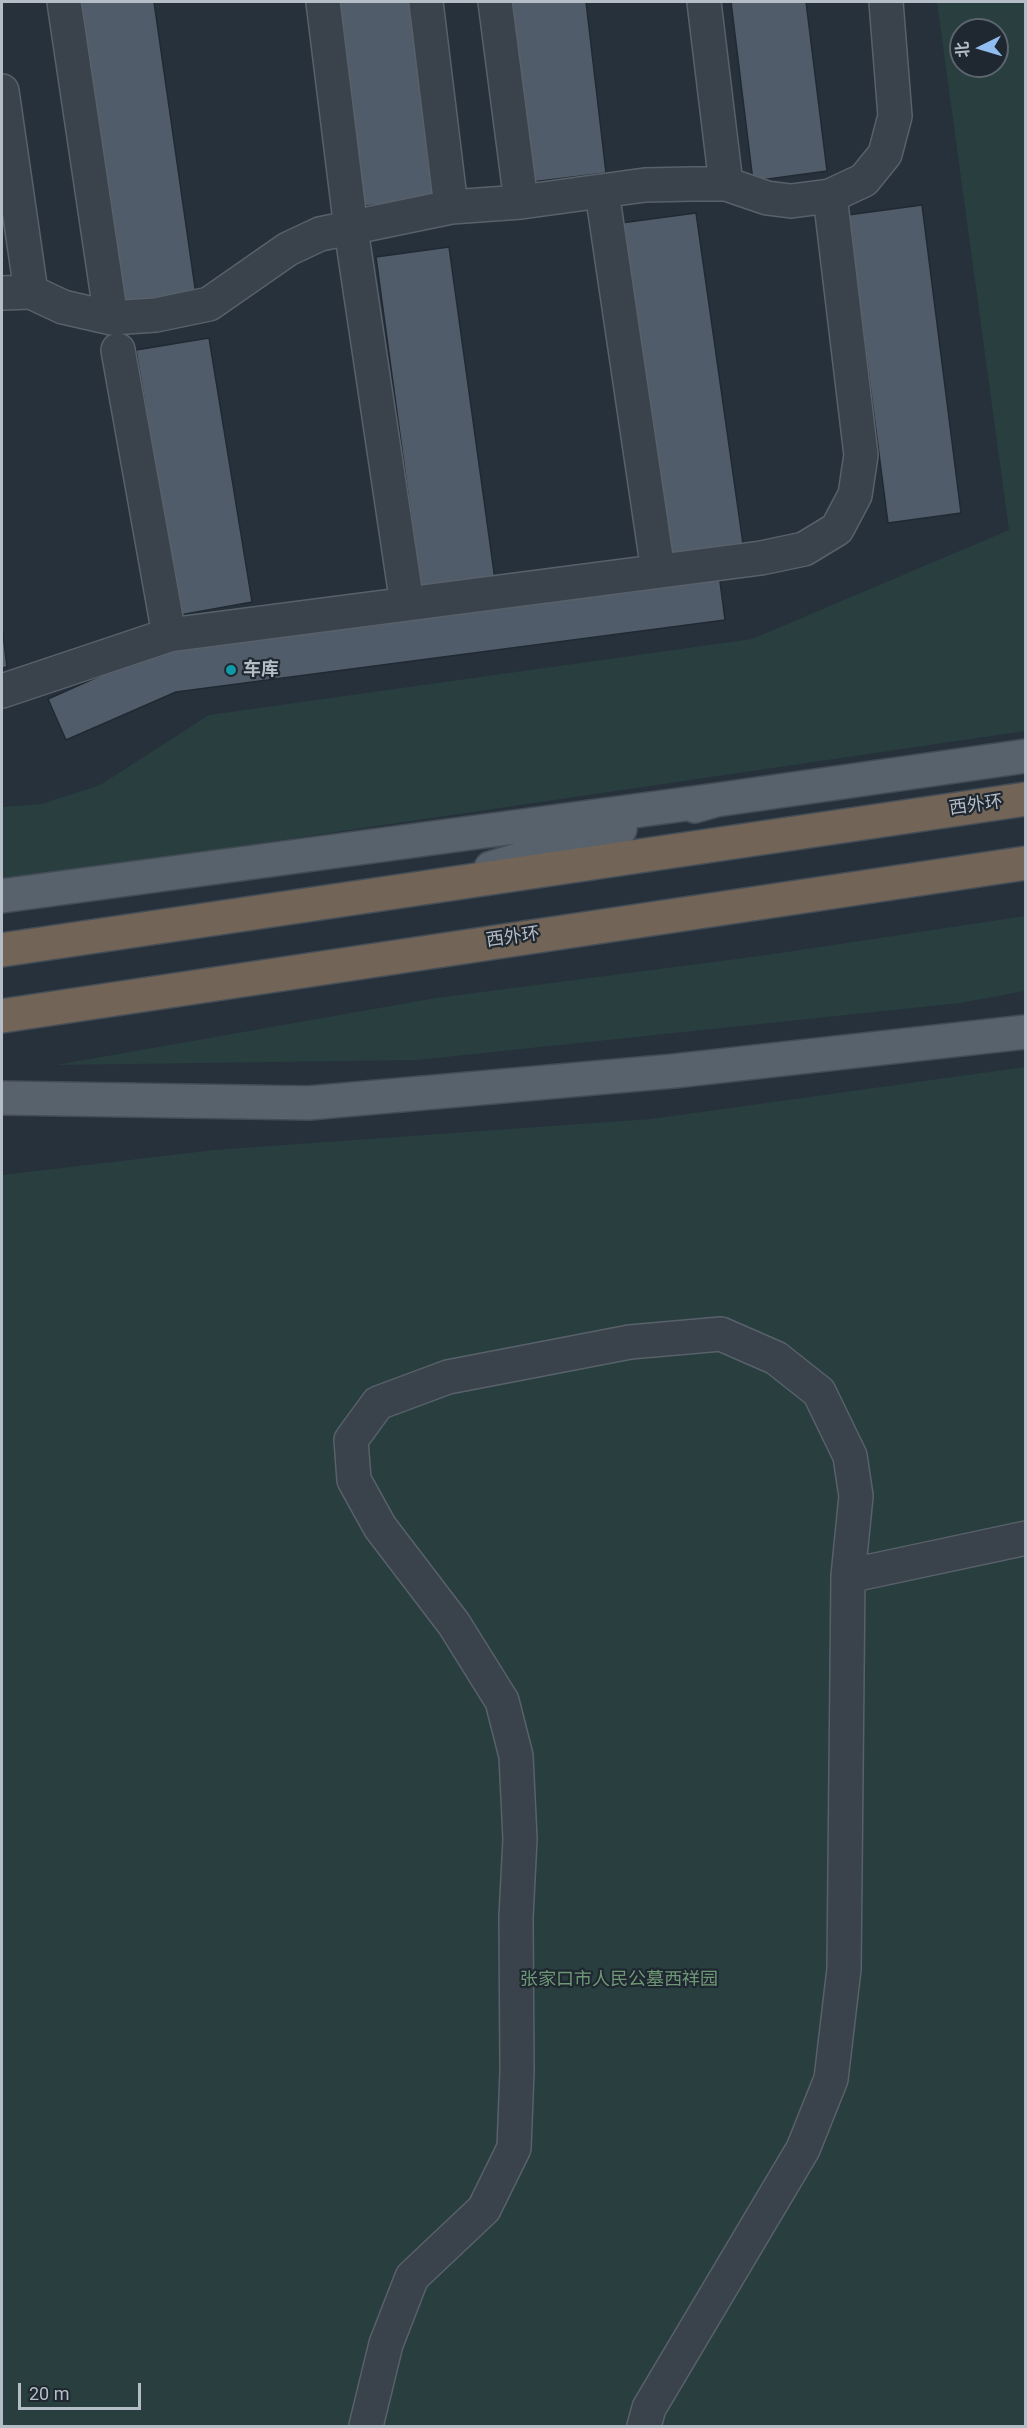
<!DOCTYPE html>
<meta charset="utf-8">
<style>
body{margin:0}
#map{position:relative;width:1027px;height:2428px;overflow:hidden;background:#26313c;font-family:Roboto,"Noto Sans SC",sans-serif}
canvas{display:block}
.frame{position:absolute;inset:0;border:3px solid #b5bec7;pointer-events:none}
.north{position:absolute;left:949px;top:18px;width:60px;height:60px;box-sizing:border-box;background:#1f2831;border:2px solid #5b646d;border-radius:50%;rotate:265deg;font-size:16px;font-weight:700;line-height:24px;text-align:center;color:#b5bec7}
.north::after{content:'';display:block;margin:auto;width:21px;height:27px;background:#92bdf0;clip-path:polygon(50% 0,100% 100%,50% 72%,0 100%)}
.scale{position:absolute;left:18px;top:2383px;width:123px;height:27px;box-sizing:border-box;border:3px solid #b5bec7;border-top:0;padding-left:8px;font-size:18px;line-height:21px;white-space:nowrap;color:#b5bec7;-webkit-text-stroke:4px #1f2831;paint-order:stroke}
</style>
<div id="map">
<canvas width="1027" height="2428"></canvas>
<div class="frame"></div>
<div class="north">北</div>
<div class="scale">20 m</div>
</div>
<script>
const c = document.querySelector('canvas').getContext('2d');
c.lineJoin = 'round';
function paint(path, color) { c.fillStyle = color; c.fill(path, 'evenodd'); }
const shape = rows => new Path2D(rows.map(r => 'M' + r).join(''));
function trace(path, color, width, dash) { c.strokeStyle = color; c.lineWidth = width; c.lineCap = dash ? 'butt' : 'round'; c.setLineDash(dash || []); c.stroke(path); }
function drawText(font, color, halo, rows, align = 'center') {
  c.font = font + ' Roboto,"Noto Sans SC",sans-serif'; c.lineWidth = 4.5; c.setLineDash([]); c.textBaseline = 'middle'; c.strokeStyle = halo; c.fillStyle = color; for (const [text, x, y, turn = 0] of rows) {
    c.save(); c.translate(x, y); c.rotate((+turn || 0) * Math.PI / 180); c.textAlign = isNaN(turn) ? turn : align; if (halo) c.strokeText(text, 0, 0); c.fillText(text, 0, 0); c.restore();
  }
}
paint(shape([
 [937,2,1025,2,1025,731,2,881,2,807,42,804,100,785,209,715,752,639,1009,530],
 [961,30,997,30,997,66,961,66],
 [1025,916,1025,991,960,1003,417,1060,56,1065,436,998,767,955],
 [1025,1067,1025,2426,2,2426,2,1175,214,1150,651,1119]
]), '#293e3e');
const building = shape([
 [78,2,154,2,196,295,122,306,78,2],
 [335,2,410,2,433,198,359,207,335,2],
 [511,2,586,2,606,173,532,182,511,2],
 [731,2,806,2,827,171,753,181,731,2],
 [922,205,961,513,888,523,848,215,922,205],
 [696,213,743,544,669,554,621,223,696,213],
 [449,247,495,580,421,590,376,257,449,247],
 [209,338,252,602,180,615,136,350,209,338],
 [719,574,725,620,176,692,66,740,48,699,165,647,719,574],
 [2,626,7,667,2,668,2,626]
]);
paint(building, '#515c6a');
trace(building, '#212a33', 1.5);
const minor = shape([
 [64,2,111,318],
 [323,2,351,229,407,604],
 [426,2,451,207],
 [495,2,521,202],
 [704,2,726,184],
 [2,91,31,292],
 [602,192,658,571],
 [2,293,31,292,63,307,111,318,156,315,209,304,288,249,320,234,451,207,521,202,645,185,692,184,726,184,767,198,791,201,830,196,864,180,885,154,895,116,886,2],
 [169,635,761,558,804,549,837,529,855,495,861,455,830,196],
 [2,691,169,635,118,350],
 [848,1576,1026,1538],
 [366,2426,386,2344,412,2277,484,2209,514,2148,517,2071,516,1917,520,1839,516,1756,502,1701,454,1624,380,1527,354,1480,351,1440,378,1403,448,1377,630,1342,721,1334,776,1358,819,1392,850,1456,856,1496,848,1576,844,1969,831,2079,803,2149,649,2408,644,2426]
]);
const major = shape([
 [695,806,716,800,1026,756],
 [491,868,620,829],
 [2,896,716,800],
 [2,1098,309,1103,674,1071,1026,1032]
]);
const highway = shape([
 [2,950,1026,799],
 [2,1016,1026,863]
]);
trace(minor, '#58616a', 36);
trace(major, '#434c55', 36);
trace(highway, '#454e57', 36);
trace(minor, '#3a434c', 33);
trace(major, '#58626c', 33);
trace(highway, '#726557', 33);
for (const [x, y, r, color] of [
 [231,670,6,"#0f9aa8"]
]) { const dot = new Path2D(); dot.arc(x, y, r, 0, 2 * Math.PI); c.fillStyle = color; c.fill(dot); trace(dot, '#1f2831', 2); }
drawText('bold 18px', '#b5bec7', '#1f2831', [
 ["车库",243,670]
], 'left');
drawText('18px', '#b5bec7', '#1f2831', [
 ["西外环",976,806,-8],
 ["西外环",513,938,-8]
]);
drawText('18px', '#6e9775', '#1f2831', [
 ["张家口市人民公墓西祥园",619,1980]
]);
</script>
